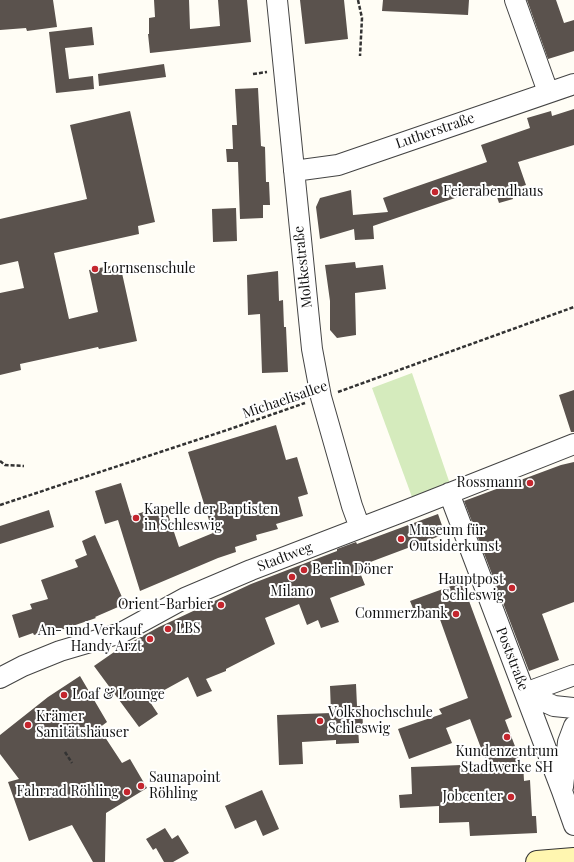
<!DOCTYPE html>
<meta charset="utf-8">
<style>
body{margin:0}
canvas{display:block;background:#fffdf5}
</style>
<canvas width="574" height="862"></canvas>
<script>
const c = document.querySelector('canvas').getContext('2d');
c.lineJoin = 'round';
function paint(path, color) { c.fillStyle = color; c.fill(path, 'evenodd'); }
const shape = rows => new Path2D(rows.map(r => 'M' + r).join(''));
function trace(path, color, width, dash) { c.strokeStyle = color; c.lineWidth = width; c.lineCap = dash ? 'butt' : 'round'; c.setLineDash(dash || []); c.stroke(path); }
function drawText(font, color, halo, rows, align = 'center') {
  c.font = font + ' "Playfair Display",serif'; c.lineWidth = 4; c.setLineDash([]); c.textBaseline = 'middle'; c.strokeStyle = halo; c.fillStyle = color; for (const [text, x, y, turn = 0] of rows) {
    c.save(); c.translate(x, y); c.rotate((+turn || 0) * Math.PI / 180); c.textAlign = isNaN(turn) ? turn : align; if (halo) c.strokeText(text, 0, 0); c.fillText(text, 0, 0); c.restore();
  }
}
paint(shape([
 [412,373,450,484,412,497,372,388]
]), '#d5ebbd');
paint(shape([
 [0,0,53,0,57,27,27,31,26,28,0,30],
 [154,0,189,0,190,29,220,26,218,0,247,0,251,42,150,53,148,34,149,34,149,18,155,17],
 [300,0,344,0,348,39,305,44],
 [383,0,469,0,468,15,382,11],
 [527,0,556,0,564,23,574,20,574,51,548,59],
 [92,27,94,45,65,48,69,79,93,76,94,89,56,93,49,32],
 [164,64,166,77,99,86,98,74],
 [258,88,261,146,265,147,266,182,269,182,270,205,263,205,263,218,240,219,238,162,227,162,226,149,233,149,232,125,237,125,235,89],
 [574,109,574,145,518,162,526,185,510,190,513,199,499,203,493,185,373,226,374,239,355,240,354,229,320,239,316,207,320,198,351,190,353,215,388,212,383,198,487,162,481,145,530,128,527,118,551,111,552,116],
 [130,111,155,222,138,226,139,234,54,253,69,319,98,312,89,270,120,264,137,341,99,349,98,347,20,364,21,370,0,375,0,293,24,288,18,261,0,265,0,219,87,199,70,125],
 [236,208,237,241,213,242,212,209],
 [355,262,356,268,383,265,386,289,355,293,356,335,337,338,330,330,330,301,325,265],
 [278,271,279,301,283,300,284,327,286,327,288,372,262,373,260,314,248,315,247,275],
 [574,390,574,432,571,432,559,395],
 [276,425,286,460,297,457,308,494,298,497,303,516,276,524,278,529,256,535,257,540,235,547,236,552,218,558,140,591,118,520,105,524,95,491,121,483,131,516,165,505,179,547,213,533,188,452],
 [574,462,574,602,542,614,559,660,529,671,464,501,561,465],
 [49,510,54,527,0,544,0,526],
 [438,514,445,534,365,564,366,568,359,570,365,585,330,598,339,622,321,628,318,620,307,625,299,604,265,618,275,644,226,669,226,671,206,679,212,691,197,697,188,677,148,699,158,714,139,727,94,666,117,650,159,627,251,584,337,551,337,549,356,542,357,544],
 [95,535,125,604,95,617,96,618,55,632,54,629,34,635,33,633,19,638,12,615,32,609,30,604,48,599,41,580,78,567,75,560,87,555,82,541],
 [462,582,512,717,505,720,521,762,523,762,524,781,530,780,532,816,536,816,537,833,470,836,469,822,439,823,439,806,400,808,399,795,412,794,411,767,487,764,470,719,446,728,452,743,409,759,398,729,442,714,439,709,468,698,437,611,417,618,410,601],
 [80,676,107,722,99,728,122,763,130,759,147,788,106,813,105,862,93,862,72,825,29,841,8,782,19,779,0,754,0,735,48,697],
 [356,684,357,706,362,706,363,727,358,728,359,743,336,744,336,740,302,742,303,764,279,765,277,715,331,713,330,686],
 [262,790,279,829,263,836,256,820,235,829,225,806],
 [165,828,172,839,178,835,189,853,173,862,164,862,156,848,153,850,146,839]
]), '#5a524d');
const street = shape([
 [277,0,312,349,321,397,352,506,360,528],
 [515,0,548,92],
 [294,171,338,165,574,84],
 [449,493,562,791,574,825],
 [0,678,23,666,60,651,121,633,185,598,251,570,407,510,574,444],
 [525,693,574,675],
 [525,693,554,706,574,708],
 [563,787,568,742,574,726]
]);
const secondary = shape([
 [537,862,574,859]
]);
trace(street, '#444', 22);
trace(secondary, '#333', 24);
trace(shape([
 [358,0,362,18,360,56],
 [253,74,267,72],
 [338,392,574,307],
 [0,461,5,465,24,466],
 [0,505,233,428,305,403],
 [65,752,72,763]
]), '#333', 2.5, [4, 2]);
trace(street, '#fff', 20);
trace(secondary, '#fff6b0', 22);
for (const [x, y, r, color] of [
 [435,192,4,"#c4262e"],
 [95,269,4,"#c4262e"],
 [530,483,4,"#c4262e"],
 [136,518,4,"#c4262e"],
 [401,539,4,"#c4262e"],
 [304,570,4,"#c4262e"],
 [292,577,4,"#c4262e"],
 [512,588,4,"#c4262e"],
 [221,605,4,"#c4262e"],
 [456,614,4,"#c4262e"],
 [168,629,4,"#c4262e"],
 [150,639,4,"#c4262e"],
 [64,695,4,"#c4262e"],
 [320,721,4,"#c4262e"],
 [28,725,4,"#c4262e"],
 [507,737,4,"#c4262e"],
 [141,786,4,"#c4262e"],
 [127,792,4,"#c4262e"],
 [511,797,4,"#c4262e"]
]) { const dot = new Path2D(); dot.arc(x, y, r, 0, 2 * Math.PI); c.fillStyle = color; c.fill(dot); trace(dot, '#fff', 1.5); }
drawText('14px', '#111', '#fff', [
 ["Lutherstraße",435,131,-19],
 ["Moltkestraße",303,267,-96],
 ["Michaelisallee",285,400,-19],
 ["Stadtweg",285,557,-21],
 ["Poststraße",512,659,69]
]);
drawText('14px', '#111', '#fff', [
 ["Feierabendhaus",443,192],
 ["Lornsenschule",103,269],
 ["Rossmann",522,483,"right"],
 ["Kapelle der Baptisten",144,510],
 ["in Schleswig",144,526],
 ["Museum für",409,531],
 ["Outsiderkunst",409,547],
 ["Berlin Döner",312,570],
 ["Hauptpost",504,580,"right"],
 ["Schleswig",504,596,"right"],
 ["Milano",292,592,"center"],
 ["Orient-Barbier",213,605,"right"],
 ["Commerzbank",448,614,"right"],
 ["LBS",176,629],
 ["An- und Verkauf",142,631,"right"],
 ["Handy Arzt",142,647,"right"],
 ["Loaf & Lounge",72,695],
 ["Volkshochschule",328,713],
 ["Schleswig",328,729],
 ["Krämer",36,717],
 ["Sanitätshäuser",36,733],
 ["Kundenzentrum",507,752,"center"],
 ["Stadtwerke SH",507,768,"center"],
 ["Saunapoint",149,778],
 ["Röhling",149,794],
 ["Fahrrad Röhling",119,792,"right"],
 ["Jobcenter",503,797,"right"]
], 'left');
</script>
